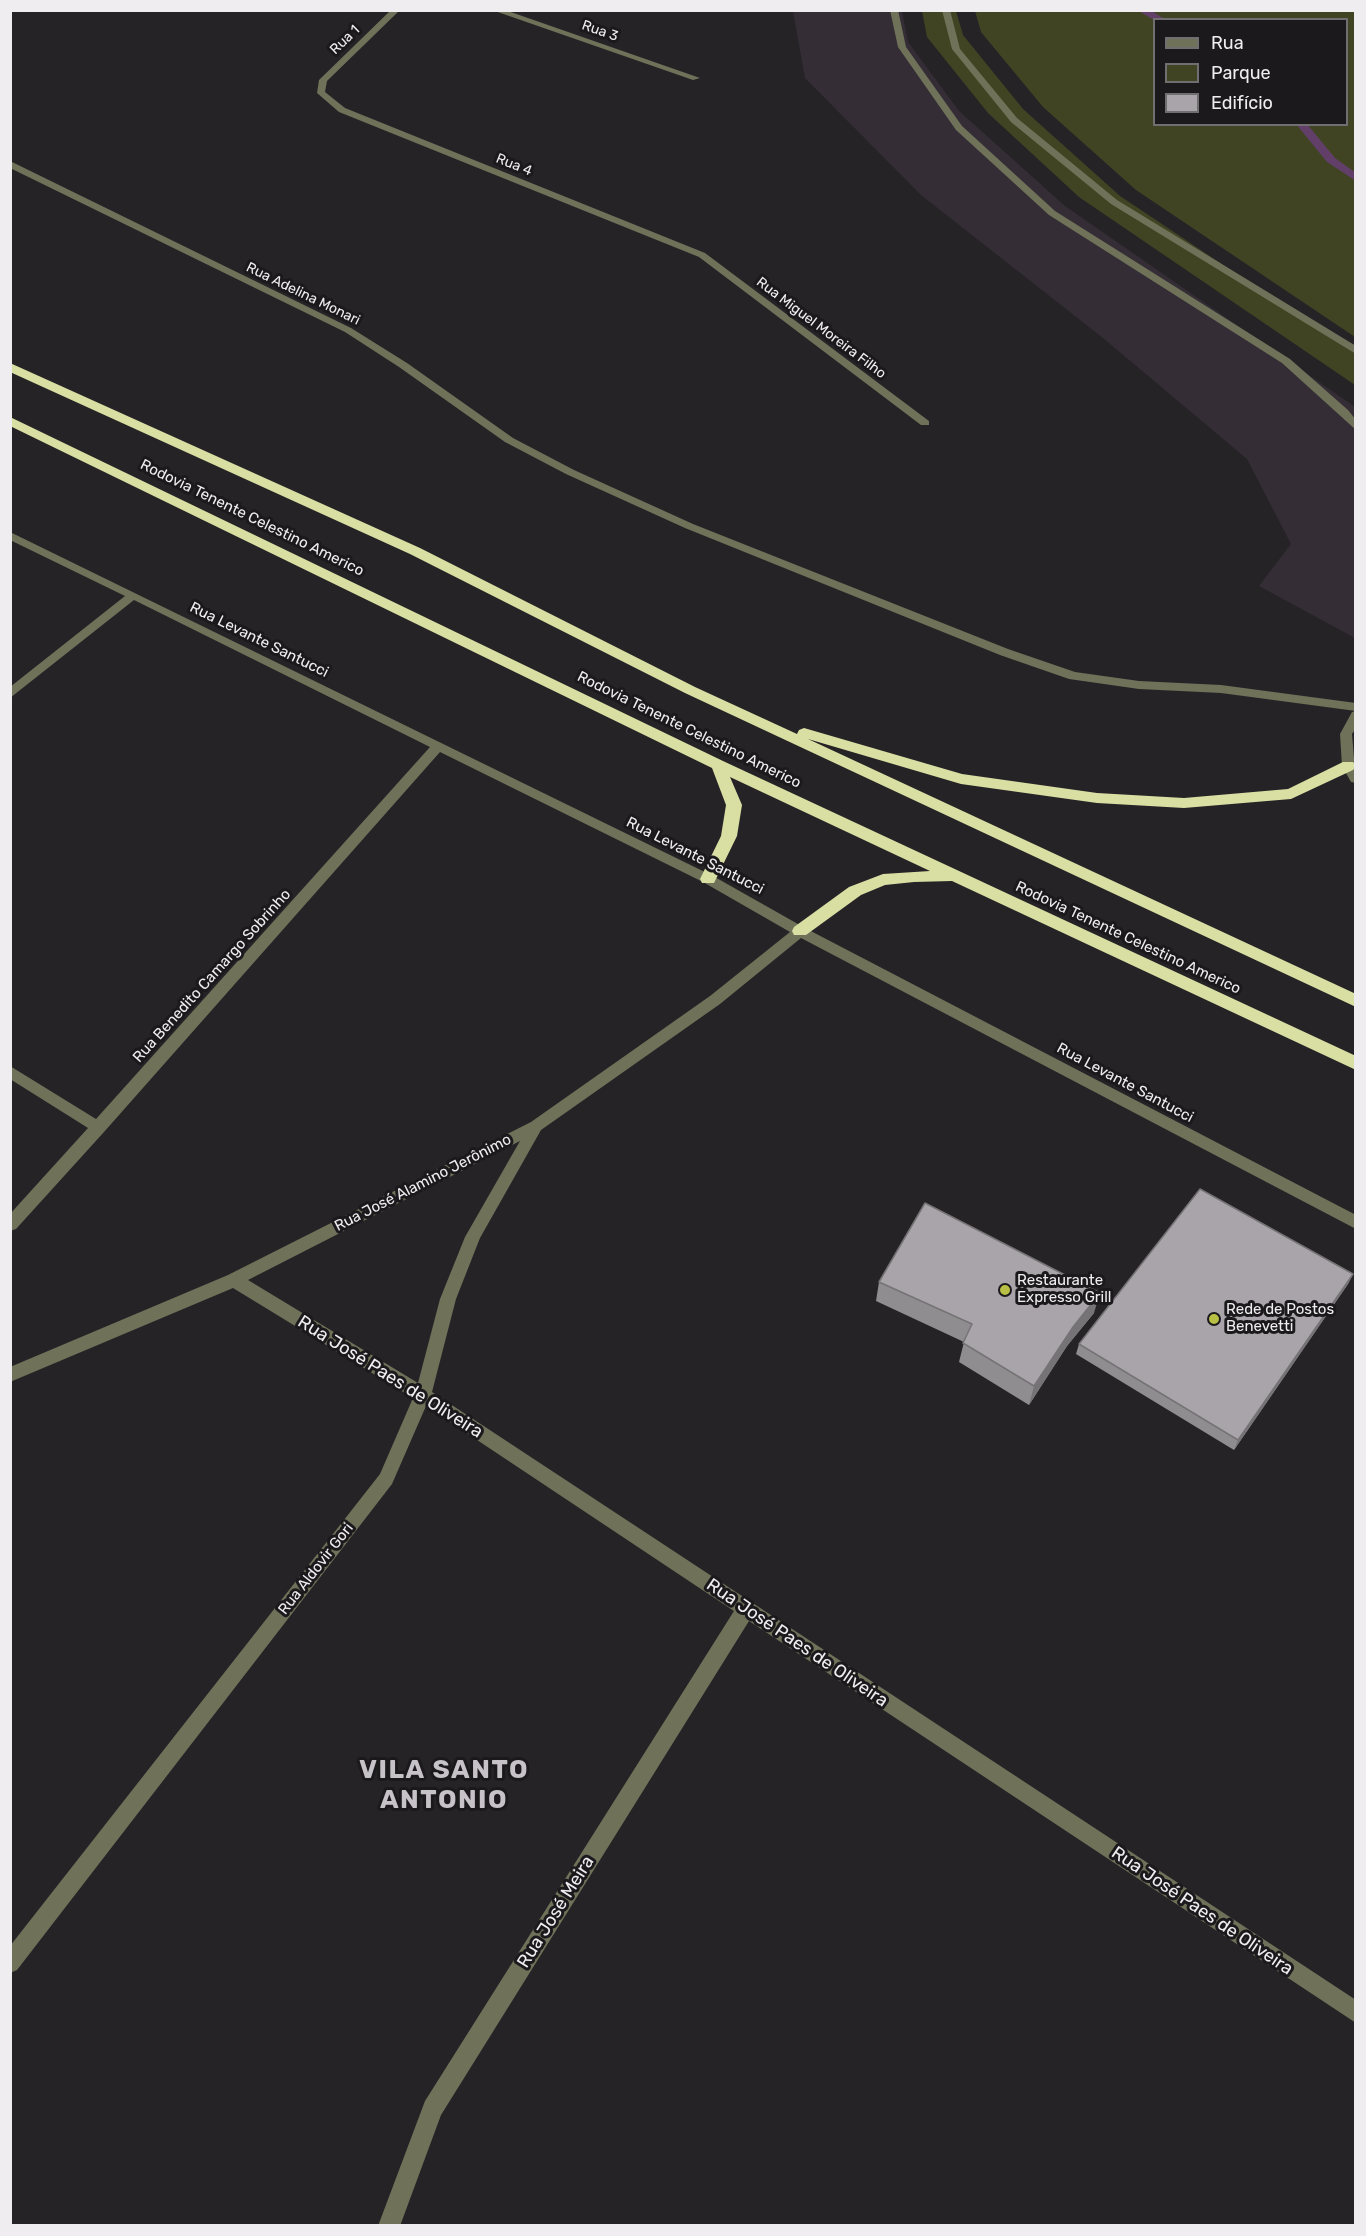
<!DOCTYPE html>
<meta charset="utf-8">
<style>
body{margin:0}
#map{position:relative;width:1366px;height:2236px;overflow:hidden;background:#262327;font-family:Rubik,sans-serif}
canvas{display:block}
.frame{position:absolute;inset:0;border:12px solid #efedf0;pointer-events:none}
.legend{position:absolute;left:1153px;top:18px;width:195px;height:108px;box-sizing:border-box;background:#1c191d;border:2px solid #706e71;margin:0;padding:8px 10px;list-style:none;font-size:18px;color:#efedf0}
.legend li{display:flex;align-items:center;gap:12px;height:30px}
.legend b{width:30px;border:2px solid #706e71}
</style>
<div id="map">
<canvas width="1366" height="2236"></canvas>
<div class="frame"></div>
<ul class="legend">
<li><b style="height:8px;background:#6f7159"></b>Rua</li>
<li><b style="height:16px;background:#414423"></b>Parque</li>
<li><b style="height:16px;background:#a8a4a9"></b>Edifício</li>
</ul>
</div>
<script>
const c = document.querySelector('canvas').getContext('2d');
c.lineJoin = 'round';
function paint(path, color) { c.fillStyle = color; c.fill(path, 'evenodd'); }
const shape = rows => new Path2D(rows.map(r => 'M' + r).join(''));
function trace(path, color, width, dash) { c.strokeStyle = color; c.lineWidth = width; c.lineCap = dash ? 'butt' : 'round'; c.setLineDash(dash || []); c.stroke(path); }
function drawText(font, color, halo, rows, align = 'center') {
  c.font = font + ' Rubik,sans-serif'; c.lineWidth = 6; c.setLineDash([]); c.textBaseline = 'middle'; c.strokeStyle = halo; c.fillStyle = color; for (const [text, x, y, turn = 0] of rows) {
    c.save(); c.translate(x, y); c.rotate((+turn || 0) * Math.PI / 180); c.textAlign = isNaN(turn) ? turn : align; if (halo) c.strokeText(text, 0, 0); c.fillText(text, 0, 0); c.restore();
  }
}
paint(shape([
 [793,11,902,11,908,42,959,111,1065,206,1355,407,1355,638,1259,586,1291,544,1247,459,1103,338,921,195,805,78]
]), '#342d35');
paint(shape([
 [922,11,956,11,963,35,1023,109,1120,196,1355,353,1355,385,1079,197,988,113,927,37],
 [975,11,1355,11,1355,337,1136,190,1043,107,981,32],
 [1154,20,1346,20,1346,124,1154,124]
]), '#414423');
paint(shape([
 [1137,10,1150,10,1166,20,1154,20,1137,10],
 [1296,124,1307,124,1335,158,1356,173,1356,181,1327,162,1296,124]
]), '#623f69');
paint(shape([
 [391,10,400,10,327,81,325,92,345,108,705,253,929,421,929,425,921,425,699,257,339,112,317,93,319,80,391,10],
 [492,10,505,10,700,78,693,80,492,10],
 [890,10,898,10,906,47,962,126,1055,211,1290,359,1348,410,1356,420,1356,430,1282,363,1049,215,956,130,898,47,890,10],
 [942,10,950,10,960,49,1017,118,1117,200,1356,346,1356,354,1111,204,1011,122,952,49,942,10],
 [10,161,351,328,407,363,513,438,574,470,693,524,1008,649,1075,672,1139,681,1221,685,1356,703,1356,711,1221,693,1139,689,1069,679,1000,655,685,528,566,474,505,442,399,367,345,332,10,168,10,161],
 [10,532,713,876,805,928,1356,1215,1356,1229,801,938,720,1004,541,1130,480,1238,456,1299,432,1392,1356,2000,1356,2023,749,1621,441,2115,400,2226,378,2226,425,2101,734,1611,426,1406,392,1484,17,1970,10,1973,10,1946,380,1474,413,1398,233,1288,10,1382,10,1367,228,1275,531,1122,710,996,790,932,703,882,440,752,104,1132,16,1229,10,1231,10,1214,88,1128,10,1079,10,1066,96,1119,430,747,134,600,10,698,10,687,125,596,10,540,10,532],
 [520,1141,465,1237,440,1299,418,1383,248,1280,520,1141],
 [1356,711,1356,728,1352,734,1356,783,1351,782,1342,766,1340,734,1352,712,1356,711]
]), '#6f7159');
paint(shape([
 [10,363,420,548,695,687,797,734,799,730,804,728,962,774,1097,793,1184,798,1288,789,1343,762,1353,762,1356,766,1353,770,1291,799,1184,808,1097,803,961,784,808,739,1356,994,1356,1007,685,693,410,554,10,372,10,363],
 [10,417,723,761,1356,1056,1356,1070,952,881,914,882,885,885,861,895,806,935,794,935,792,931,794,927,849,887,883,874,930,871,730,777,742,805,737,836,714,883,702,883,700,879,721,836,726,805,712,768,10,426,10,417]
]), '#d9dfa2');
paint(shape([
 [1353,1274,1348,1284,1234,1450,1076,1354,1079,1344],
 [879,1282,1094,1313,1067,1346,1029,1405,959,1362,964,1342,876,1301]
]), '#908d91');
paint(shape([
 [1353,1274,1348,1284,1234,1450,1238,1440],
 [1100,1293,1094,1313,1067,1346,1029,1405,1034,1386,1073,1327]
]), '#767376');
const building = shape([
 [1200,1189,1353,1274,1238,1440,1079,1344,1200,1189],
 [925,1203,1100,1293,1073,1327,1034,1386,963,1343,972,1324,879,1282,925,1203]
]);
paint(building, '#a8a4a9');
trace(building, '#767376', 1.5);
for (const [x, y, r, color] of [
 [1005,1290,6,"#b9c046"],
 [1214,1319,6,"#b9c046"]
]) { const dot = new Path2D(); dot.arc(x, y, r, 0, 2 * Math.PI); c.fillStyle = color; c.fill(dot); trace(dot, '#1c191d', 2); }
drawText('14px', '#efedf0', '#1c191d', [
 ["Rua 3",600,31,19],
 ["Rua 1",345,40,-44],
 ["Rua 4",514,165,22],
 ["Rua Adelina Monari",303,294,26],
 ["Rua Miguel Moreira Filho",821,328,37]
]);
drawText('15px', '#efedf0', '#1c191d', [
 ["Rodovia Tenente Celestino Americo",252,518,26],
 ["Rua Levante Santucci",259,640,26],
 ["Rodovia Tenente Celestino Americo",689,730,26],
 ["Rua Levante Santucci",695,856,27],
 ["Rodovia Tenente Celestino Americo",1128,938,25],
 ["Rua Benedito Camargo Sobrinho",212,976,-48],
 ["Rua Levante Santucci",1125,1083,28],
 ["Rua José Alamino Jerônimo",423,1183,-27],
 ["Rua Aldovir Gori",316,1569,-52]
]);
drawText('15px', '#efedf0', '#1c191d', [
 ["Restaurante",1017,1281],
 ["Expresso Grill",1017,1298],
 ["Rede de Postos",1226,1310],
 ["Benevetti",1226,1327]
], 'left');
drawText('18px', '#efedf0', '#1c191d', [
 ["Rua José Paes de Oliveira",390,1377,32],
 ["Rua José Paes de Oliveira",797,1643,34],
 ["Rua José Paes de Oliveira",1202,1911,34],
 ["Rua José Meira",556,1912,-58]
]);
c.letterSpacing = '1.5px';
drawText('bold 26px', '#c6c2c7', '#1c191d', [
 ["VILA SANTO",444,1770],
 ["ANTONIO",444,1800]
]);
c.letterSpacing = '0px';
</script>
